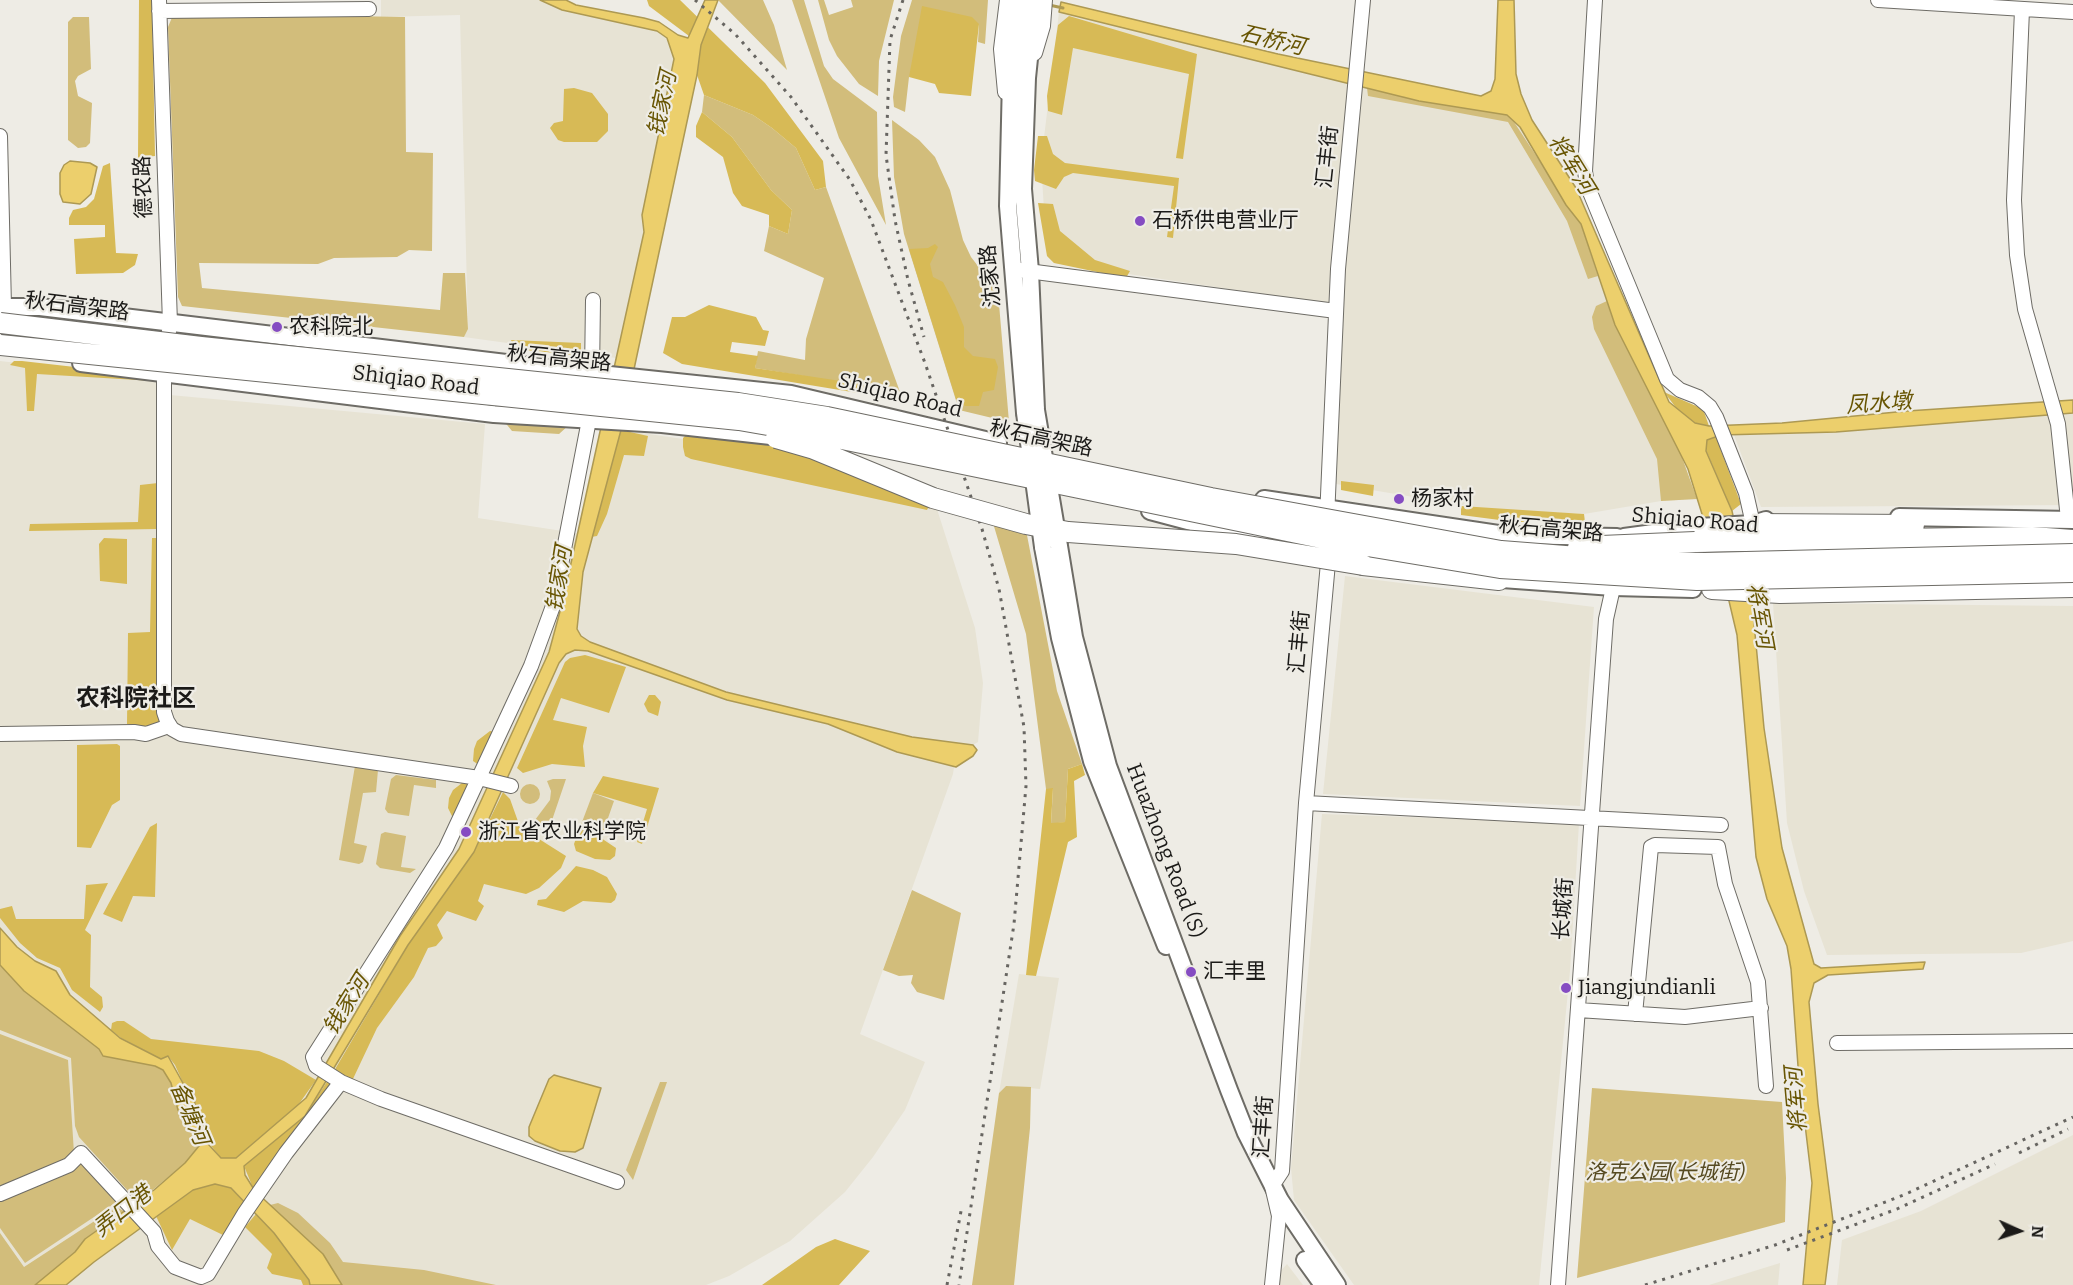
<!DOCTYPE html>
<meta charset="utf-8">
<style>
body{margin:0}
#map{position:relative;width:2073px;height:1285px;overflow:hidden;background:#eeece5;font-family:Bitter,serif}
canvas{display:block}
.north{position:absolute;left:1989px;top:1201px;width:60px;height:60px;-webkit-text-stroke:4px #eeece5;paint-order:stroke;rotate:93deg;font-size:16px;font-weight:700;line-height:24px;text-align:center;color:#1b1a18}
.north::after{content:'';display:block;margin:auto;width:21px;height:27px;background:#1b1a18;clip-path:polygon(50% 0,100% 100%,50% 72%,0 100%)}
</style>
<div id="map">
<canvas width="2073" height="1285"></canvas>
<div class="north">N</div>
</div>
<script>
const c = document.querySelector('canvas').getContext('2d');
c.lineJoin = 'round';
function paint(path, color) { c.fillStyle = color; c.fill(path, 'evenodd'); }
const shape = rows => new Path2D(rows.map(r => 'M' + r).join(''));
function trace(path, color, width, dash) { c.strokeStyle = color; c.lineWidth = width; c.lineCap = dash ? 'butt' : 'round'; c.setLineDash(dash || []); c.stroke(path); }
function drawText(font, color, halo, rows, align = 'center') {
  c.font = font + ' Bitter,"Noto Sans SC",serif'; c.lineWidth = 4.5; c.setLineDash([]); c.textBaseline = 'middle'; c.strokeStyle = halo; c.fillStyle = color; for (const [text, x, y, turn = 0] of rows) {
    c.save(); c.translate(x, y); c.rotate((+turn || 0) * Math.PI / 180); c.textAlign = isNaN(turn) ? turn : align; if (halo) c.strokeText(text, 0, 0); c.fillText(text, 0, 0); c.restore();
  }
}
paint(shape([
 [381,0,540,0,562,10,657,31,667,38,674,59,642,215,644,232,616,358,464,337,468,329,460,15,381,17],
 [1059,12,1419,101,1507,115,1520,127,1586,241,1615,325,1697,499,1661,501,1584,514,1485,509,1336,484,1344,306,1054,263,1047,256,1041,163],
 [0,361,159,379,170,395,485,424,478,518,582,534,564,637,728,697,956,754,953,774,860,1034,925,1062,905,1110,873,1157,845,1192,790,1241,729,1276,706,1285,0,1285],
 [2073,413,2073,505,1761,507,1734,435,1836,432],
 [621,430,780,453,936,506,975,628,983,683,978,742,973,745,912,737,726,692,590,642,581,636,577,629,583,572],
 [1345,576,1594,607,1580,806,1323,794],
 [1773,603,2073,606,2073,941,2021,953,1827,955,1804,891,1787,823],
 [1322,814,1579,823,1570,971,1539,1285,1354,1285,1294,1200,1291,1168],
 [1019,974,1059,978,1040,1089,1006,1086,999,1093],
 [2073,1135,2073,1285,1837,1285,1842,1240,1921,1211],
 [1780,1263,1778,1285,1709,1285],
 [1287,1264,1303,1285,1276,1285,1277,1275]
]), '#e7e3d4');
paint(shape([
 [718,0,763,0,774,25,787,70],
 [792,0,804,0,824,66,833,79,877,112,878,176,886,225,839,138],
 [818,0,824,0,829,15,853,7,851,0,894,0,879,61,878,96,859,84,837,56,829,40],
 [912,0,988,0,985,44,978,42,979,24,909,77,905,112,894,107,893,97,901,36],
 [181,13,405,17,406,152,433,153,432,251,409,250,397,257,334,258,318,264,199,263,202,288,440,310,443,273,465,273,468,329,464,337,182,306,178,297,168,27,173,15],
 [73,17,89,17,91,69,78,76,75,81,78,96,92,103,90,143,86,147,78,148,68,140,68,22],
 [1367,88,1419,101,1507,115,1514,122,1581,224,1598,276,1588,279,1567,221,1508,122,1368,96],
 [704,95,753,115,772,128,796,148,815,190,826,187,900,392,755,368,758,351,805,360,806,339,824,278,764,251,769,226,788,234,792,210,771,190,732,137,702,112],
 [892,120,919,140,935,157,950,190,963,240,971,257,998,292,1009,422,959,410,904,234,894,177],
 [1607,301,1615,325,1679,449,1697,499,1661,501,1657,459,1594,329,1592,317,1596,306],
 [503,420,569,425,559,434,512,431],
 [993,523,1026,530,1057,691,1082,764,1068,769,1065,822,1051,824,1053,789,1046,789,1026,634],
 [355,766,378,770,376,792,363,793,354,843,367,846,363,862,359,864,339,860],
 [396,775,436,780,436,788,414,785,409,816,388,813,385,809,391,779],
 [553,779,566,779,548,832,535,820,550,800,551,791,547,781],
 '520 794a10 10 0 1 1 20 0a10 10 0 1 1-20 0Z',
 [593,793,614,801,601,838,579,830],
 [385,832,406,836,401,867,416,869,410,873,380,868,376,864,381,834],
 [912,890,961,913,944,1000,917,992,911,983,913,975,899,976,883,970],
 [0,965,24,991,99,1049,103,1056,155,1066,163,1070,171,1083,178,1110,193,1131,199,1146,185,1163,138,1202,79,1137,75,1126,71,1058,0,1030],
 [0,1034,68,1060,74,1153,118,1201,25,1263,0,1228],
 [660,1082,667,1082,633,1180,626,1170],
 [1006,1086,1031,1087,1030,1128,1014,1285,972,1285,999,1093],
 [1592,1088,1782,1102,1786,1178,1785,1222,1577,1278],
 [278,1203,298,1213,330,1243,343,1262,424,1270,496,1285,342,1285,322,1254,270,1205],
 [116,1207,124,1211,85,1239,75,1252,35,1285,0,1285,0,1233,24,1267]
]), '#d2bd7b');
paint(shape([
 [139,0,152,0,155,156,138,158],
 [647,0,680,0,765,83,823,161,826,187,815,190,796,148,772,128,753,115,704,95,697,75,701,45,649,6],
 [922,6,972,17,979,24,971,96,939,93,935,84,909,77],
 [1069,16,1197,54,1183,159,1176,158,1189,74,1073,48,1062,115,1048,111,1047,96,1058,25],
 [574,88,592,93,608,114,608,131,597,142,564,142,558,140,550,128,554,123,563,121,564,89],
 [702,112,732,137,771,190,792,210,788,234,769,226,769,215,742,206,733,193,723,157,696,137,696,126],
 [1038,136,1047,136,1053,154,1065,163,1179,178,1173,238,1167,237,1174,186,1073,173,1064,177,1056,189,1035,181,1034,170],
 [110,163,116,253,138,254,135,265,123,273,76,274,74,239,105,237,105,225,69,225,69,218,73,210,86,207,94,199,103,166],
 [1038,203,1053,204,1060,231,1095,260,1130,271,1126,278,1054,263,1047,256],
 [935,244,938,247,930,264,933,277,943,282,955,305,964,327,964,347,973,356,995,359,998,367,994,390,983,392,979,406,965,406,956,399,909,249,928,248],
 [709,305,756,317,763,330,769,331,765,346,732,342,730,352,758,356,755,368,867,385,864,394,682,364,663,353,672,317,685,317],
 [511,340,581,343,581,351,575,355,515,349],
 [14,361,22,361,154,376,154,381,37,374,34,411,27,411,25,368,10,365],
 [1664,392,1703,409,1709,426,1695,423,1677,409],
 [621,430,648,436,644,456,624,455,607,514,597,536,591,537],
 [688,433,779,447,933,498,927,510,691,459,685,456,683,447,683,438],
 [1716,437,1741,504,1732,511,1706,450,1707,440],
 [1341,481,1374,485,1373,496,1341,490],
 [158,483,158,529,29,531,30,524,138,522,140,485],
 [1461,506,1584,514,1585,522,1515,522,1461,515],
 [104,538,127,539,127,584,100,581,99,544],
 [152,538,159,538,159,723,140,728,127,724,128,633,150,632],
 [585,655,626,667,609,713,561,698,553,720,587,727,583,746,585,767,552,764,523,773,517,768,565,662,570,658],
 [649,695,655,695,661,702,658,716,648,712,644,704],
 [490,731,497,732,479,765,473,761,474,749,477,741],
 [117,744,120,746,120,800,112,805,91,848,77,847,77,745],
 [1082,764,1085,775,1074,781,1077,837,1068,842,1036,976,1026,975,1046,789,1053,788,1051,823,1065,822,1068,769],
 [603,776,659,788,642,844,637,842,647,809,593,793],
 [462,783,471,784,453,818,448,808,449,798,453,790],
 [503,792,510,799,520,827,566,856,561,868,539,888,526,894,484,884,478,901,484,906,476,921,447,911,437,925,443,938,436,946,428,948,414,977,377,1028,352,1081,334,1071,408,945,474,852],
 [157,823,155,897,133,896,122,922,103,914,150,827],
 [579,830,601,838,616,848,615,856,610,860,595,859,576,851,574,844],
 [576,866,593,870,607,877,617,894,615,900,611,903,583,901,564,912,537,905,538,900,546,899],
 [108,883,85,930,91,935,90,987,102,997,103,1007,100,1012,72,990,60,968,37,958,20,943,0,918,0,909,12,906,16,919,84,919,86,885],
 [117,1021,124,1021,151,1039,259,1051,284,1061,316,1080,296,1108,236,1158,221,1158,203,1136,196,1116,194,1094,184,1085,175,1065,168,1056,161,1059,121,1038,111,1030,112,1023],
 [328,1080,343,1090,296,1135,253,1188,244,1166,305,1116],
 [215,1184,231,1188,245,1203,223,1235,190,1219,172,1250,156,1216,193,1190],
 [256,1214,274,1233,309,1280,310,1285,303,1285,301,1280,272,1274,267,1268,272,1254,245,1227],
 [835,1239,870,1251,839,1285,762,1285,816,1247]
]), '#d7ba56');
const water = shape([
 [540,0,566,0,576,5,644,18,659,22,678,35,688,38,705,0,718,0,701,45,697,75,621,430,583,572,577,629,581,636,590,642,726,692,912,737,973,745,977,750,973,756,956,767,897,752,828,724,727,700,588,651,575,650,566,654,559,663,474,852,408,945,305,1116,244,1166,245,1175,255,1191,323,1254,342,1285,310,1285,309,1280,274,1233,231,1188,215,1184,193,1190,94,1262,66,1285,35,1285,75,1252,85,1239,154,1190,185,1163,199,1146,193,1131,178,1110,171,1083,163,1070,155,1066,103,1056,99,1049,24,991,0,965,0,928,17,947,35,961,56,971,70,995,120,1038,161,1059,168,1056,184,1085,194,1094,196,1116,208,1144,221,1158,236,1158,306,1098,400,936,459,849,549,652,562,604,644,232,642,215,674,59,667,38,657,31,562,10,540,0],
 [1498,0,1514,0,1516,74,1521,94,1532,120,1576,188,1669,402,1695,423,1709,426,1782,423,1907,411,2073,400,2073,413,1836,432,1721,435,1707,440,1706,451,1732,511,1752,602,1764,728,1782,848,1814,964,1821,968,1925,962,1923,969,1828,975,1814,983,1809,1002,1818,1104,1833,1221,1825,1285,1803,1285,1812,1183,1798,1066,1791,969,1787,946,1767,899,1756,857,1737,635,1729,601,1688,469,1615,325,1581,224,1566,205,1520,127,1507,115,1419,101,1059,12,1061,2,1278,54,1481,96,1491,91,1495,79,1498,0],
 [70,161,90,163,97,167,91,194,80,204,63,202,60,194,60,173,64,165,70,161],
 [554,1075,601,1088,583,1148,575,1152,560,1151,535,1141,529,1136,529,1127,549,1079,554,1075]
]);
paint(water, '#eccf6c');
trace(water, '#ad9953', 1.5);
trace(shape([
 [1049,5,1063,8]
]), '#ad9953', 3);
const minor = shape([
 [159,0,170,323,164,372,164,712,167,721,172,729,181,734,479,778,511,786],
 [1595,0,1585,171,1587,185,1667,379,1680,390,1698,397,1710,407,1716,417,1746,493,1753,524],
 [1878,0,2073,12],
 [2022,10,2014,200,2017,255,2025,309,2058,424,2068,519],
 [159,11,369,9],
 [1035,53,1043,26,1045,0],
 [1005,92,1001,49,1007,0],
 [0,136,4,307],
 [1020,270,1336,311],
 [592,373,593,300],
 [589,420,553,606,531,666,446,848,313,1057,316,1066,341,1082,381,1099,617,1182],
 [1327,518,1338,269,1363,0],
 [0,734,134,732,146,734,169,726],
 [1306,803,1721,825],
 [1578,1010,1685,1017,1761,1008],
 [1635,1014,1651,847,1655,845,1718,847,1725,884,1758,982,1766,1086],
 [1837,1043,2073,1041],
 [0,1194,69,1165,81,1153,154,1232,158,1246,175,1267,201,1277,208,1274,244,1214,286,1153,341,1082],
 [1272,1285,1279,1216,1272,1186,1282,1171,1306,803,1329,552],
 [1558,1285,1606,619,1615,579]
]);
const major = shape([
 [1020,0,1011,79,1008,206,1025,413],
 [1035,0,1027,78,1023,189,1030,271,1036,410],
 [0,307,40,307,581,372,791,394,998,443],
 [81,363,494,414,662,424,789,438],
 [1264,499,1505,535,1617,537],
 [1150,511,1237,534,1297,544],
 [1899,517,2073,520],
 [1624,537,1698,527,1753,524,1766,520],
 [1059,546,1074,637,1108,766,1229,1090,1246,1133,1280,1200,1337,1285],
 [1043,547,1060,638,1092,761,1166,946],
 [1488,578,1613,587,1693,589],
 [1305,1260,1323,1285]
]);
const highway = shape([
 [1753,524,1914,525],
 [1695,542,2032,537,2073,540],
 [1363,565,1499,580],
 [1712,589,1780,593,2073,587]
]);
trace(minor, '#6e6c66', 16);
trace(major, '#6e6c66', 20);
trace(highway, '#6e6c66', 22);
trace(minor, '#fff', 14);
trace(major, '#fff', 16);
trace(highway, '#fff', 20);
trace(shape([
 [695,0,735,34,791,97,850,180,871,220,925,363,982,529,999,589,1024,727,1026,786,1014,924,959,1285],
 [903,0,890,40,886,155,895,220,908,280,924,337],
 [2019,1153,2068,1129],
 [1787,1250,1897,1209,1995,1164],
 [947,1285,962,1206],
 [1645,1285,1775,1245,1906,1194,2073,1117]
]), '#676561', 3, [3, 6]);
const majorBridge = shape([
 [1036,410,1059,546],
 [1025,413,1043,547]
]);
const highwayBridge = shape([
 [0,323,201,347,738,403,827,417,1211,498,1501,551,1642,562,1705,563,2073,554],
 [0,345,739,420,808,432,1331,540,1500,568,1697,580,2073,572],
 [776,438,814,449,933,498,1026,524,1068,532,1236,544,1363,565],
 [1578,547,1695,542]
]);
trace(majorBridge, '#6e6c66', 20, []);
trace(highwayBridge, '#6e6c66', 22, []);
trace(majorBridge, '#fff', 16);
trace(highwayBridge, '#fff', 20);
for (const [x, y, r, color] of [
 [1140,221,6,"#854cc2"],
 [277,327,6,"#854cc2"],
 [1399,499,6,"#854cc2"],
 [466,832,6,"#854cc2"],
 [1191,972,6,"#854cc2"],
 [1566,988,6,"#854cc2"]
]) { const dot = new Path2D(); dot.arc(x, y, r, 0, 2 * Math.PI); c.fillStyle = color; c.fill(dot); trace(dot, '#eeece5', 2); }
drawText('21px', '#1b1a18', '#eeece5', [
 ["汇丰街",1328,157,-84],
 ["德农路",144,187,-92],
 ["沈家路",991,276,-95],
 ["秋石高架路",77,307,7],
 ["秋石高架路",559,359,6],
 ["Shiqiao Road",416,381,7],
 ["Shiqiao Road",900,396,14],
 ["秋石高架路",1041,439,12],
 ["Shiqiao Road",1695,521,5],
 ["秋石高架路",1551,530,5],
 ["汇丰街",1300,642,-85],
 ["Huazhong Road (S)",1165,851,69],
 ["长城街",1564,909,-86],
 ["汇丰街",1264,1127,-86]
]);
drawText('21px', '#1b1a18', '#eeece5', [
 ["石桥供电营业厅",1152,221],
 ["农科院北",289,327],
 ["杨家村",1411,499],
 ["浙江省农业科学院",478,832],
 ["汇丰里",1203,972],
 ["Jiangjundianli",1578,988]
], 'left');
drawText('italic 21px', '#564a21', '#eeece5', [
 ["洛克公园(长城街)",1665,1173]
]);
drawText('italic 22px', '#685503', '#eeece5', [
 ["石桥河",1272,41,13],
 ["钱家河",663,104,-78],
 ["将军河",1571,165,58],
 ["凤水墩",1879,404,-4],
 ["钱家河",560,579,-81],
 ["将军河",1759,616,80],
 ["钱家河",347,1005,-58],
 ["将军河",1797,1100,-95],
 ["备塘河",189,1114,67],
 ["弄口港",123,1212,-38]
]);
drawText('bold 24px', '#1b1a18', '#eeece5', [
 ["农科院社区",136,699]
]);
</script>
